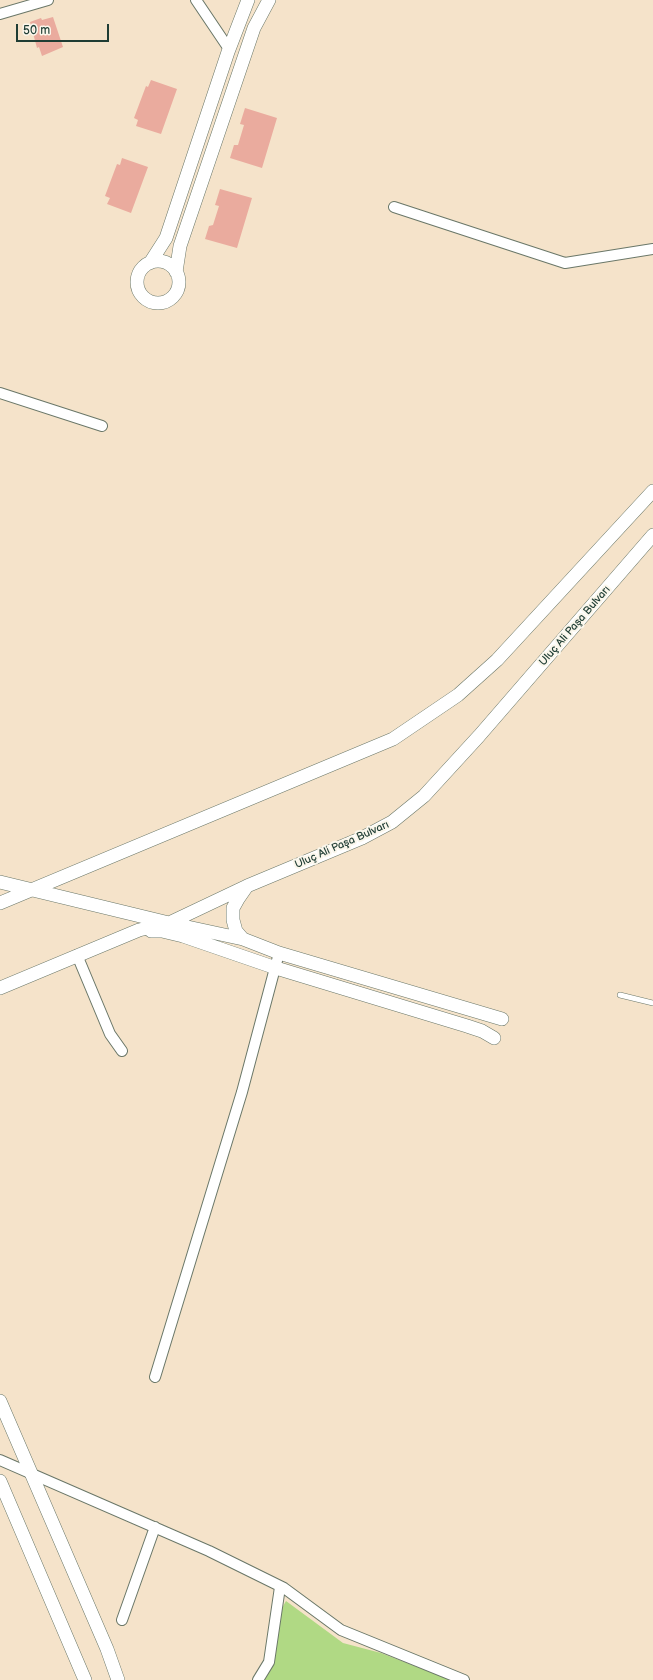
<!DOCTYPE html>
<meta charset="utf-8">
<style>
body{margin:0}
#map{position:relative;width:653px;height:1680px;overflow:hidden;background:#f5e3ca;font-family:"Balsamiq Sans",sans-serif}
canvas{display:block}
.scale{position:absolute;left:16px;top:24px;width:93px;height:18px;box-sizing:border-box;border:2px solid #1f3d34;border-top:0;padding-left:5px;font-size:12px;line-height:14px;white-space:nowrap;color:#1f3d34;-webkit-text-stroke:3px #fbf7ec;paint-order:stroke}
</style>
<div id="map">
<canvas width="653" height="1680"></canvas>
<div class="scale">50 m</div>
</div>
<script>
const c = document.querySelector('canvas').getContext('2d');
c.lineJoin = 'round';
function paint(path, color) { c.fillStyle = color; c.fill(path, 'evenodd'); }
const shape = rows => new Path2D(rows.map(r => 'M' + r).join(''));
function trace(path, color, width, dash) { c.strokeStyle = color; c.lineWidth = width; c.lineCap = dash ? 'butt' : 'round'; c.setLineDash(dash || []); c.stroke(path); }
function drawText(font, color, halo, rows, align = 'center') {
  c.font = font + ' "Balsamiq Sans",sans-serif'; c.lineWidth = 4; c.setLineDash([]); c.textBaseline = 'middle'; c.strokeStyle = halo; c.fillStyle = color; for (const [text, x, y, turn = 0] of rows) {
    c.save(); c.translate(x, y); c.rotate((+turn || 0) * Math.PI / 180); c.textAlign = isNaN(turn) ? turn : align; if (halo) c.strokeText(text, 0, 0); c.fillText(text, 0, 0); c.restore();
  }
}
paint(shape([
 [286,1601,343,1643,381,1653,451,1680,263,1680,282,1608]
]), '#b0d984');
paint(shape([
 [53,17,63,47,42,56,39,47,37,48,30,22,41,18,42,20],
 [151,80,177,89,161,134,136,126,138,120,134,118,146,86,148,87],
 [245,108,277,118,262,168,230,158,234,145,238,145,244,125,240,124],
 [122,158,148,167,131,213,107,204,110,198,105,196,117,164,120,165],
 [220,189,252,198,237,248,205,239,209,226,213,225,219,206,215,205]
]), '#eaab9e');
const service = shape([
 [620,995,653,1003]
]);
const minor = shape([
 [196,0,229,49],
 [0,14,48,0],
 [394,207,565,263,653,249],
 [0,393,102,426],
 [77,955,110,1034,122,1051],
 [155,1377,242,1092,279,953],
 [0,1460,209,1551,284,1588,341,1630,464,1680],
 [122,1620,155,1527],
 [258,1680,269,1662,280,1587]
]);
const tertiary = shape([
 '137 282a21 21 0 1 1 42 0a21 21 0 1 1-42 0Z',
 [150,263,166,238,228,52,248,0],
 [176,272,180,246,254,28,269,0],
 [0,882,169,923,243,939],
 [247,886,238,899,233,908,233,920,236,931,243,939,279,953,502,1019],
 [0,903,393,739,458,695,497,660,653,491],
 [151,931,162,931,183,936,276,968,467,1026,482,1031,494,1038],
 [0,988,139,930,169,923,247,886,362,838,392,822,424,796,479,736,653,535],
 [0,1401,107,1649,118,1680],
 [0,1481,85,1680]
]);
trace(service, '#6a7768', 6);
trace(minor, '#6a7768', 12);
trace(tertiary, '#6a7768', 14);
trace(service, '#fff', 5);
trace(minor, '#fff', 10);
trace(tertiary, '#fff', 13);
drawText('11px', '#1f3d34', '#fbf7ec', [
 ["Uluç Ali Paşa Bulvarı",575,626,-49],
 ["Uluç Ali Paşa Bulvarı",342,845,-24]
]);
</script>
